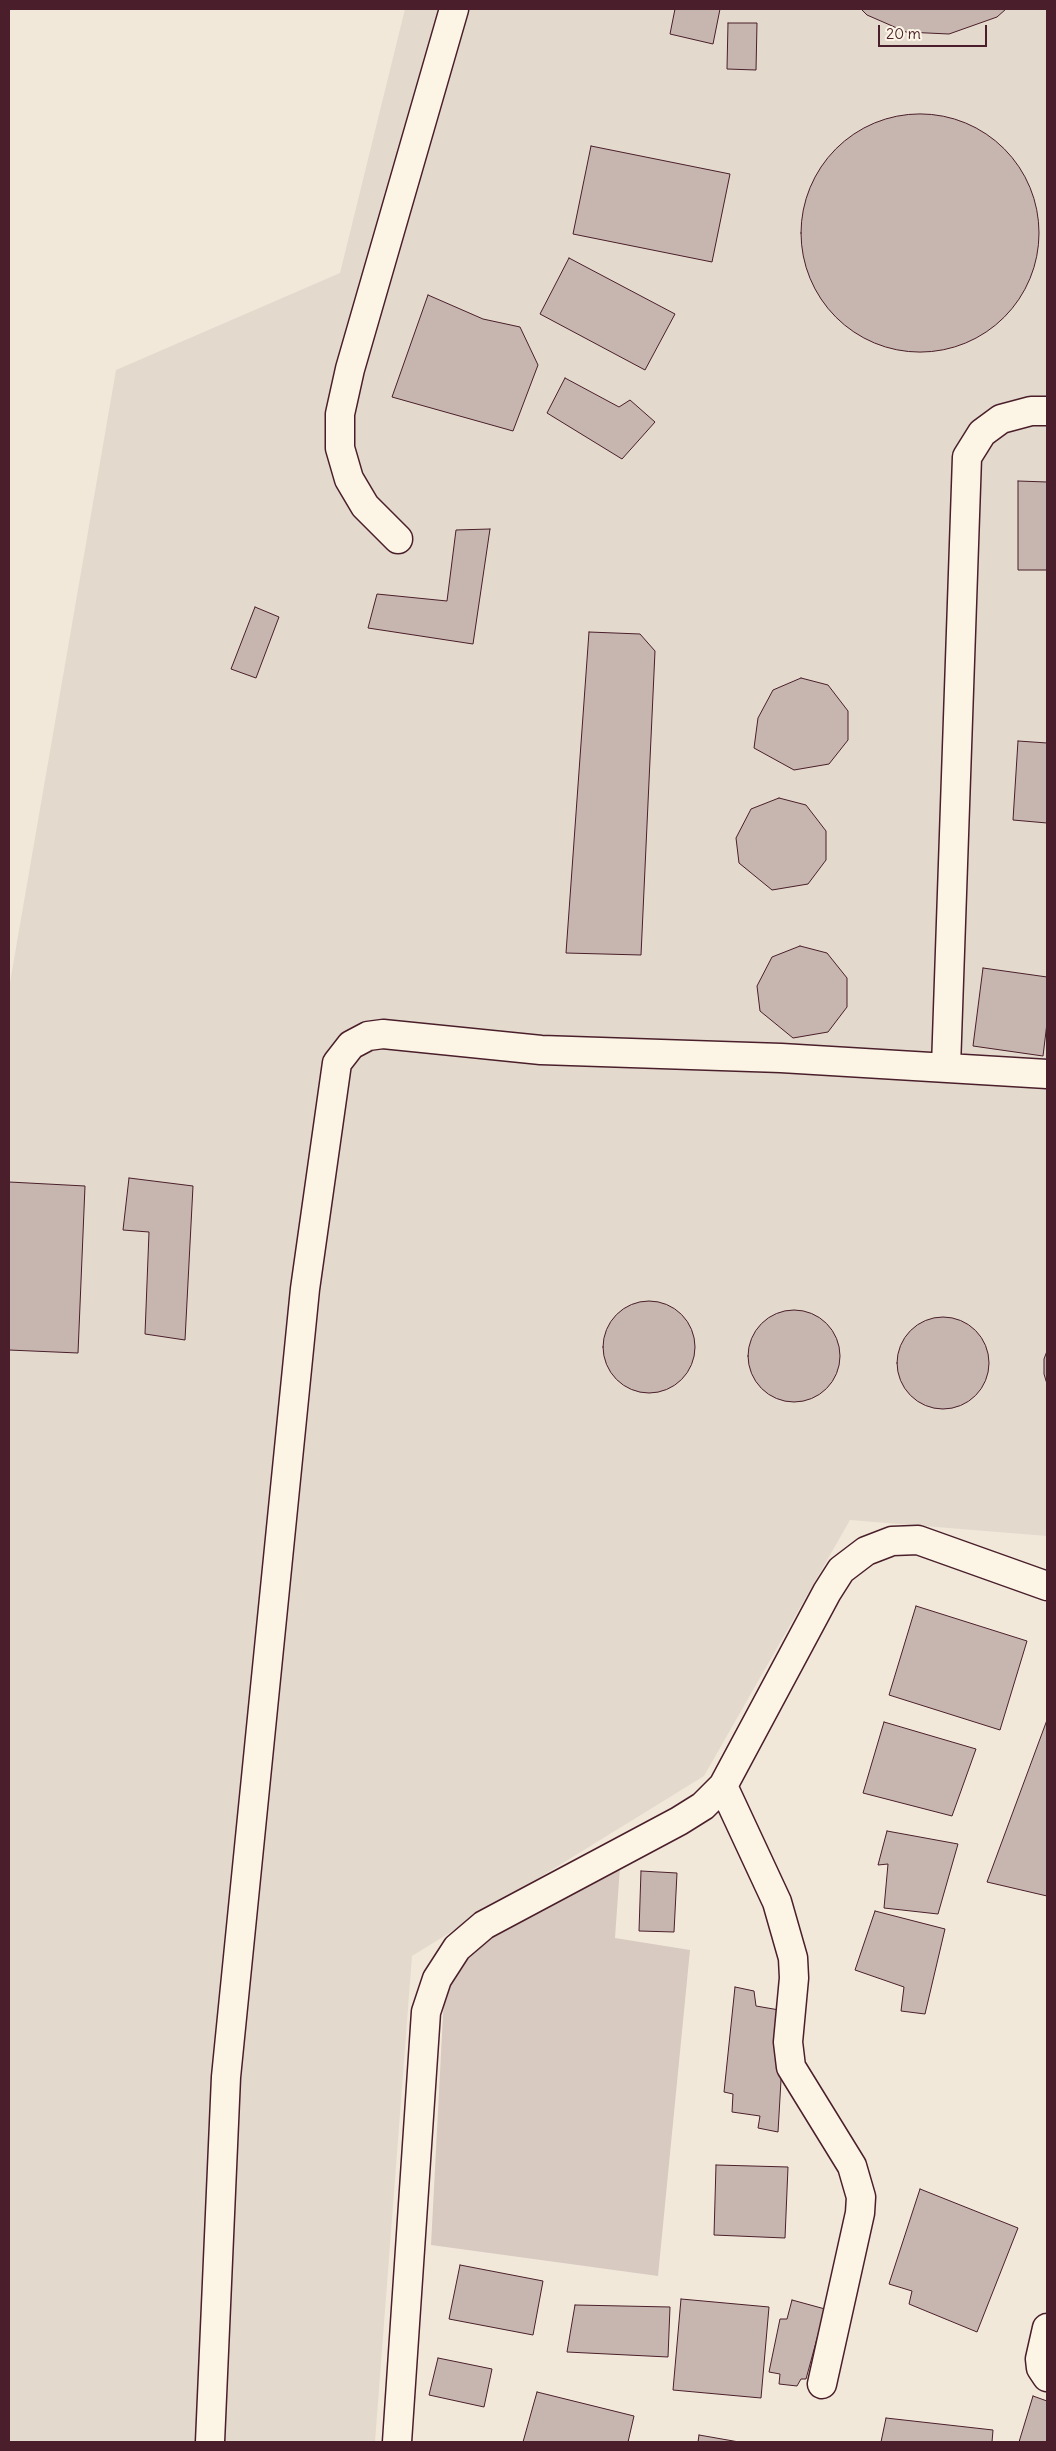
<!DOCTYPE html>
<style>
body{margin:0}
#map{position:relative;width:1056px;height:2451px;overflow:hidden;background:#f1e8da;font-family:Delius,sans-serif}
canvas{display:block}
.frame{position:absolute;inset:0;border:10px solid #4a1f2b;pointer-events:none}
.scale{position:absolute;left:878px;top:25px;width:109px;height:22px;box-sizing:border-box;border:2px solid #4a1f2b;border-top:0;padding-left:6px;font-size:15px;line-height:18px;white-space:nowrap;color:#4a1f2b;-webkit-text-stroke:4px #fcf5e5;paint-order:stroke}
</style>
<div id="map">
<canvas width="1056" height="2451"></canvas>
<div class="frame"></div>
<div class="scale">20 m</div>
</div>
<script>
const c = document.querySelector('canvas').getContext('2d');
c.lineJoin = 'round';
function paint(path, color) { c.fillStyle = color; c.fill(path, 'evenodd'); }
const shape = rows => new Path2D(rows.map(r => 'M' + r).join(''));
function trace(path, color, width, dash) { c.strokeStyle = color; c.lineWidth = width; c.lineCap = dash ? 'butt' : 'round'; c.setLineDash(dash || []); c.stroke(path); }
paint(shape([
 [405,9,1047,9,1047,1536,850,1520,704,1776,412,1956,375,2442,9,2442,9,988,116,370,340,273]
]), '#e4d9cd');
paint(shape([
 [620,1867,615,1938,690,1950,658,2276,431,2245,444,1996,483,1936]
]), '#d8cac0');
const building = shape([
 [675,9,720,9,713,44,670,34,675,9],
 [861,9,1006,9,997,17,949,34,906,32,867,15,861,9],
 [728,23,757,23,756,70,727,69,728,23],
 '801 233a119 119 0 1 1 238 0a119 119 0 1 1-238 0Z',
 [591,146,730,174,712,262,573,234,591,146],
 [569,258,675,314,645,370,540,314,569,258],
 [428,295,483,319,520,327,538,365,513,431,392,397,428,295],
 [565,378,619,407,630,400,655,422,622,459,547,413,565,378],
 [1018,481,1047,482,1047,570,1018,570,1018,481],
 [490,529,473,644,368,628,377,594,447,601,456,530,490,529],
 [255,607,279,617,256,678,231,669,255,607],
 [589,632,640,634,655,651,641,955,566,953,589,632],
 [801,678,828,685,848,711,848,740,829,764,794,770,754,748,758,718,773,690,801,678],
 [1018,741,1047,743,1047,823,1013,820,1018,741],
 [779,798,806,805,826,831,826,860,808,884,772,890,739,863,736,838,751,809,779,798],
 [800,946,827,953,847,978,847,1007,828,1032,793,1038,760,1011,757,986,772,957,800,946],
 [983,968,1047,977,1047,1023,1043,1056,973,1046,983,968],
 [129,1178,193,1186,185,1340,145,1334,149,1232,123,1230,129,1178],
 [9,1182,85,1186,78,1353,9,1350,9,1182],
 '603 1347a46 46 0 1 1 92 0a46 46 0 1 1-92 0Z',
 '748 1356a46 46 0 1 1 92 0a46 46 0 1 1-92 0Z',
 '897 1363a46 46 0 1 1 92 0a46 46 0 1 1-92 0Z',
 [1047,1351,1047,1384,1044,1374,1044,1359,1047,1351],
 [916,1606,1027,1641,1000,1730,889,1695,916,1606],
 [1047,1720,1047,1896,987,1882,1047,1720],
 [884,1722,976,1749,952,1816,863,1793,884,1722],
 [887,1831,958,1844,938,1914,884,1908,888,1864,878,1865,887,1831],
 [641,1871,677,1873,674,1932,639,1931,641,1871],
 [875,1911,945,1929,925,2014,901,2011,904,1987,855,1970,875,1911],
 [735,1987,754,1991,756,2006,785,2011,778,2132,758,2128,760,2116,732,2112,733,2094,724,2092,735,1987],
 [716,2165,788,2167,785,2238,714,2235,716,2165],
 [920,2189,1018,2228,977,2332,909,2304,912,2291,889,2284,920,2189],
 [460,2265,543,2281,533,2335,449,2319,460,2265],
 [681,2299,769,2307,761,2398,673,2390,681,2299],
 [792,2300,825,2309,806,2379,801,2379,797,2386,779,2384,780,2374,769,2372,780,2319,787,2319,792,2300],
 [575,2305,670,2307,668,2357,567,2352,575,2305],
 [438,2358,492,2369,484,2407,429,2395,438,2358],
 [537,2392,634,2416,628,2442,523,2442,537,2392],
 [1033,2396,1047,2401,1047,2442,1019,2442,1033,2396],
 [886,2418,993,2430,992,2442,881,2442,886,2418],
 [699,2435,739,2442,698,2442,699,2435]
]);
paint(building, '#c7b6af');
trace(building, '#4a1f2b', 1);
const minor = shape([
 [398,539,365,506,349,479,340,448,340,414,350,369,454,9],
 [946,1067,967,457,982,433,1001,419,1031,411,1047,411],
 [723,1786,777,1902,793,1958,794,1978,788,2042,791,2067,852,2166,861,2197,860,2213,822,2384],
 [1047,2328,1040,2359,1041,2368,1047,2377],
 [210,2442,226,2077,305,1289,337,1063,351,1045,368,1036,383,1034,541,1050,781,1058,1047,1074],
 [397,2442,426,2012,437,1979,457,1948,484,1925,679,1821,703,1806,723,1786,827,1592,841,1570,866,1551,892,1541,918,1540,1047,1586]
]);
trace(minor, '#4a1f2b', 31);
trace(minor, '#fcf5e5', 28);
</script>
